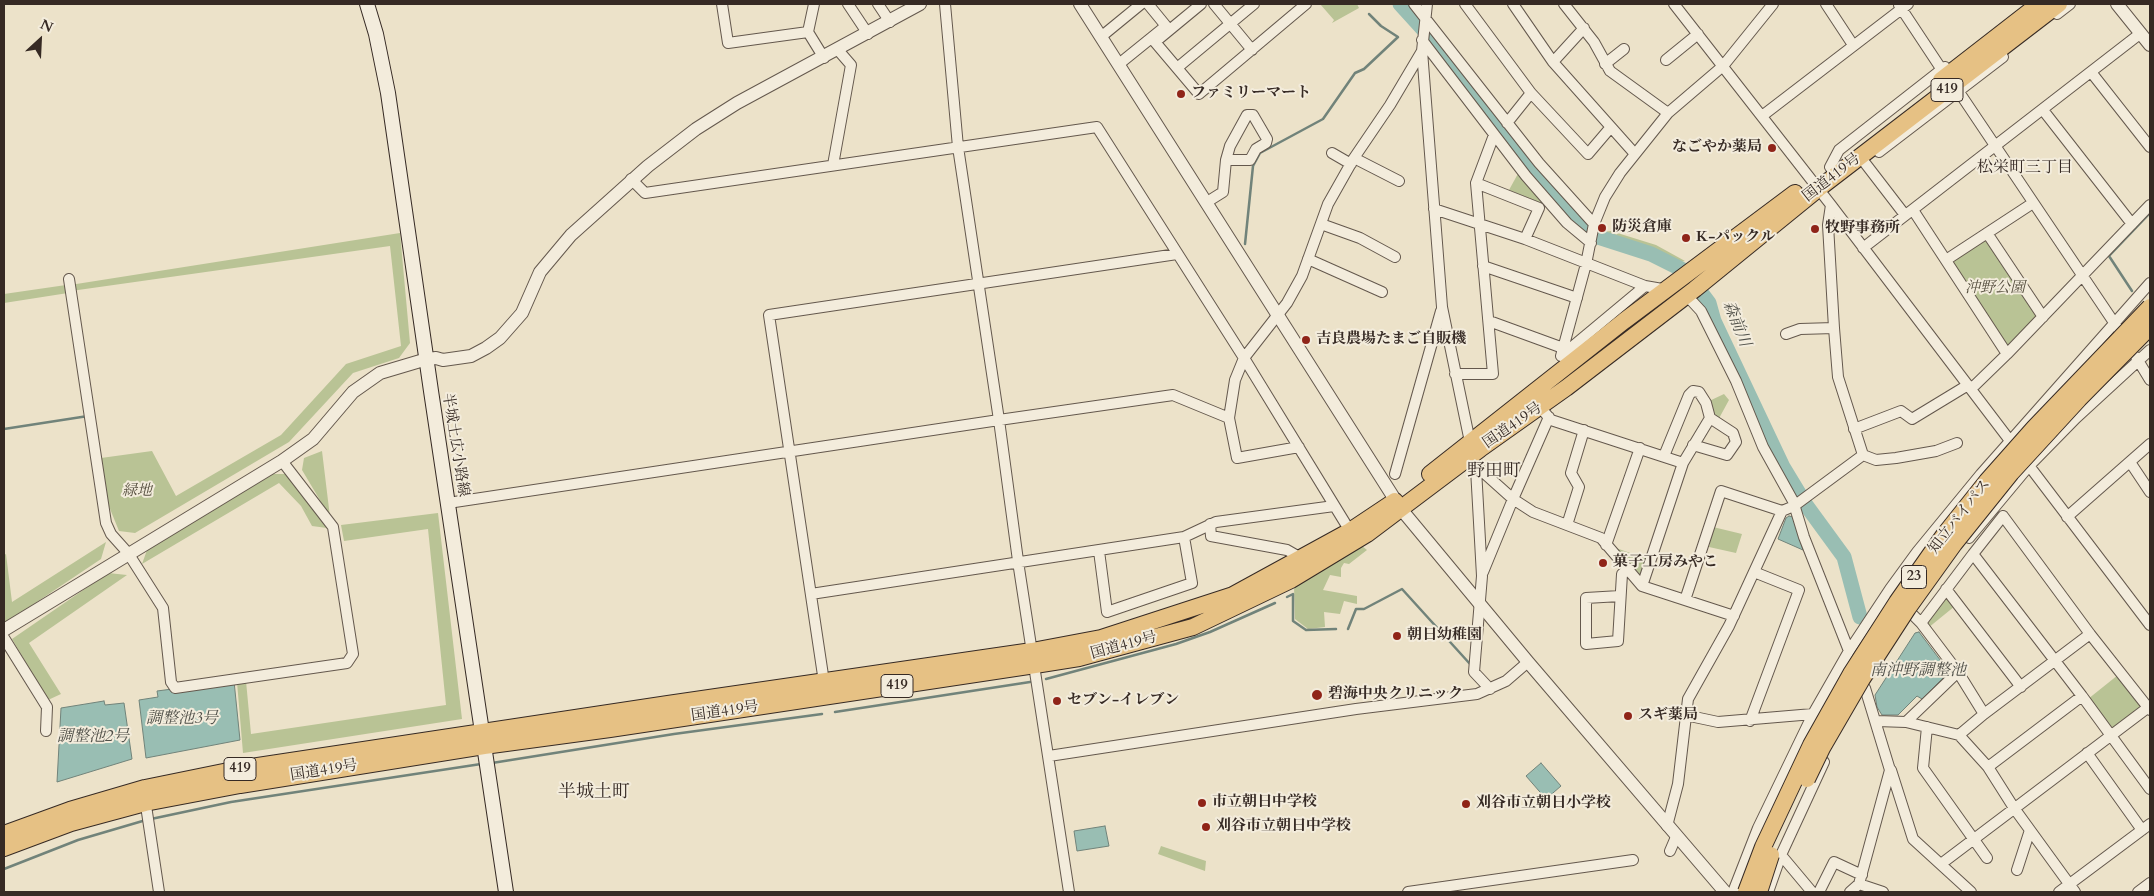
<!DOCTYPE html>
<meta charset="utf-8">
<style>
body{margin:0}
#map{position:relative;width:2154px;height:896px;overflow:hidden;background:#ece2c9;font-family:Cardo,serif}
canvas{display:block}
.frame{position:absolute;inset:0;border:5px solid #362a24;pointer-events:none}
.north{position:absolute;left:15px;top:15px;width:50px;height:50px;-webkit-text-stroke:4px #f3ecdc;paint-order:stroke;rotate:25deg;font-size:14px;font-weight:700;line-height:20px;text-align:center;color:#362a24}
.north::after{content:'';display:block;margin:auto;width:18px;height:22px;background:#362a24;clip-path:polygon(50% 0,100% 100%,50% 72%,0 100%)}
</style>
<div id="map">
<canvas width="2154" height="896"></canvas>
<div class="frame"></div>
<div class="north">N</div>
</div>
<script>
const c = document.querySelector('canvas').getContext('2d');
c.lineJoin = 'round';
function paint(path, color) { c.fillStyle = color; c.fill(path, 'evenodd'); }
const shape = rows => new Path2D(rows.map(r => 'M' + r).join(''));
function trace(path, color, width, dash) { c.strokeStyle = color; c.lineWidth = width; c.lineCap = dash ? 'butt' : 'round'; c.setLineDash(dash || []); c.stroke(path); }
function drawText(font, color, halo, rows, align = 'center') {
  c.font = font + ' Cardo,"Noto Serif JP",serif'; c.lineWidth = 4; c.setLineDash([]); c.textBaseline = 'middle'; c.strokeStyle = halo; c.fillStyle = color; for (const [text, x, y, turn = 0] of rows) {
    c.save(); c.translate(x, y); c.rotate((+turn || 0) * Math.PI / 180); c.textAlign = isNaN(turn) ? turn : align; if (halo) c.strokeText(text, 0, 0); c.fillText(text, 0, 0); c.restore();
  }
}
paint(shape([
 [1320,4,1357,4,1359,8,1332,23,1334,20],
 [1520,170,1545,199,1540,203,1509,190],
 [1611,231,1656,245,1685,261,1677,263,1651,252,1604,238,1602,232],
 [400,233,410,343,399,358,353,373,289,442,135,533,119,531,106,499,101,458,152,451,176,496,281,435,346,364,401,346,390,246,71,291,70,285],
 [1984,240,1988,241,2037,314,2037,319,2011,346,2007,345,1952,263,1953,260],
 [66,285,68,293,4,303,4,294],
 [1724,394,1729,400,1717,422,1705,403],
 [322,451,330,517,302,470,304,458],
 [273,474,286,474,310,502,327,528,312,526,301,506,279,483,142,564,147,550],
 [438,513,462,719,243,753,237,682,246,681,251,734,446,705,428,529,344,541,341,525],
 [1713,527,1742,534,1736,553,1709,547],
 [106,542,101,559,4,624,4,555,6,554,12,602],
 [1362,546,1367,550,1349,564,1344,563,1341,568,1341,577,1330,575,1323,590,1357,596,1357,604,1344,601,1340,614,1324,612,1325,627,1308,629,1295,619,1294,587],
 [1613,547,1651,560,1639,578],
 [108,573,127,575,29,643,61,694,48,700,12,639],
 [1946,595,1955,606,1928,628,1925,623],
 [2118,675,2144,708,2111,732,2088,699],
 [1161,846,1206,861,1205,871,1158,854]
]), '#b9c395');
const water = shape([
 [1789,516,1793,517,1803,550,1778,539,1786,518,1789,516],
 [1919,632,1947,669,1947,674,1922,699,1917,696,1898,715,1882,715,1877,707,1875,695,1915,633,1919,632],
 [234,681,240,740,146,758,139,700,158,697,157,691,234,681],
 [104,701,105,705,124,703,132,759,57,782,61,708,104,701],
 [1541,763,1561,786,1546,799,1526,776,1541,763],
 [1105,826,1109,846,1077,851,1074,831,1105,826]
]);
paint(water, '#99beb3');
trace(water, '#71837a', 1);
trace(shape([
 [1245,244,1253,166,1260,153,1323,119,1355,73,1364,69,1398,37,1381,26,1369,14],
 [2132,291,2109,256,2150,213],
 [4,429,88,416],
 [1287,597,1293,594,1293,621,1306,630,1336,629],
 [1348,629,1356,609,1364,609,1402,589,1470,664],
 [1046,679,1176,644,1210,632,1275,603],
 [835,712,1030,682],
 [492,763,674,734,822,714],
 [151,819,231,802,481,764],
 [4,869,78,840,146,820]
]), '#71837a', 2.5);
trace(shape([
 [1400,4,1430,37,1532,170,1583,228,1595,236,1651,254,1685,271,1709,303,1714,321,1783,467,1806,505,1844,557,1860,617]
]), '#99beb3', 15);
const minor = shape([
 [722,4,728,43,808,32,824,58],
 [848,4,868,34],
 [878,4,890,22],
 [1201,4,1155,42,1199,94,1306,4],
 [1214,4,1252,50],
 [1414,4,1539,163,1594,224],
 [1427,4,1422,51,1442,307,1470,442],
 [1465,4,1531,93,1588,154,1611,127],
 [1513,4,1553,62,1635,154],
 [1564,4,1594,42,1610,71,1668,113],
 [1674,4,1831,205,2150,625],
 [1826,4,1853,45],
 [1899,5,1942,70],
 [2057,14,2070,4],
 [808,32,814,4],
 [1102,36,1141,4],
 [1422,40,1526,176,1567,223,1591,243],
 [1666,60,1698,34],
 [1553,62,1584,28],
 [1119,64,1166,26,1148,4],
 [1605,64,1624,49],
 [1177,68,1254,4],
 [2091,72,2150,147],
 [1959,92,2119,330],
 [2043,110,2132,224],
 [1762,116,1908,4],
 [1507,123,1531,93],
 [1879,152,2003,57],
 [1332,153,1351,164],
 [1354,158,1399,181],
 [1865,163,1905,215],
 [833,165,851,65,838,50],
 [1830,167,1839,150,1945,67],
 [631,179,645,193,1097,127,1244,358,1350,531],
 [1476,183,1539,208,1525,239],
 [1207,202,1223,192,1226,160,1230,146,1247,115,1253,115,1267,139,1266,143,1256,149,1250,160,1226,160],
 [1434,209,1525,239,1645,286],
 [1913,210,2007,354],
 [1321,224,1360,238,1395,257],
 [1987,233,2043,317],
 [1863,248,2141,33],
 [1308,259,1382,292],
 [1946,260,2033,203],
 [1483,266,1577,298],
 [69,279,106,523,111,534,128,553,163,608,171,682,175,688,347,663,353,654,333,527,282,461],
 [1689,298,1701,311,1736,381,1763,447,1793,501,1804,537,1849,651],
 [1489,321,1563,348],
 [1786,334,1800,329,1834,328],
 [1561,356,1586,264,1594,224,1605,197,1620,173,1668,113,1723,66,1773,4],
 [1561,356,1645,286,1668,290],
 [2136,357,2150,380],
 [1455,374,1493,374,1476,183,1494,135],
 [1971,389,2007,354,2150,205],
 [1540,407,1551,420,1683,463],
 [1549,417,1513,499,1533,512,1567,525],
 [1229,418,1237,458,1299,447],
 [1854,429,1901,411,1912,419,1968,385],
 [1584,430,1571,473,1579,487,1567,525,1601,538,1642,586],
 [1693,445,1727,455,1736,442,1733,433,1710,418],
 [1472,455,1476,469,1482,576,1474,672,1490,689],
 [1863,455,1876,460,1896,458,1936,451,1957,443],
 [1664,456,1689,395,1693,391,1699,392,1706,403,1710,418,1683,463,1642,586,1734,616],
 [2130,462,2150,492],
 [1474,464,1513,499,1483,572],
 [1395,474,1441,311],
 [448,503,999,420,958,147,945,4],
 [2067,517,2150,444],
 [1210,524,1211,536,1287,550,1301,558],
 [1969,538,2029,466,2076,418,2150,350],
 [1606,545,1640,448],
 [1099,551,1107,612,1192,583,1184,537],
 [1973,554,2003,516,2090,634],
 [1946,589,2021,687],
 [811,594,1184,537,1216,522,1334,506],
 [1620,596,1586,598,1586,644,1618,641,1622,574,1628,570],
 [1685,600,1721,491,1782,511],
 [1912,614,1921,623,1958,672,1984,714,2090,634,2150,710],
 [1921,623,1973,554,2082,696,2150,789],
 [4,638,47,707,46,731],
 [824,682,769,315,1177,254],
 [1984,714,1959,735,1988,767,2014,808,2075,892],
 [1685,715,1718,722,1813,714],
 [1750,721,1799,590,1754,572],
 [1877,721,1906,722,1959,735],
 [1906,722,1958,672],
 [1927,727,1923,768,1987,858],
 [2087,753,2142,830],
 [1049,756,1356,709,1477,694,1506,681,1528,662],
 [1988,767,2082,696],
 [1891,770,1913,839,1971,892],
 [145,799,159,892],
 [1667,826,1678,784,1688,699,1729,626,1782,511,1794,506,1863,455,1838,377,1834,328,1828,225,1831,205],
 [1670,851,1676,837],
 [1781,855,1812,892],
 [1941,864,2150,706],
 [2017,870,2030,830],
 [1859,884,1890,770,1865,688],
 [1069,892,1019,568,999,420,1173,395,1229,418,1235,380,1244,358,1287,303,1302,276,1328,204,1354,158,1390,105,1422,51],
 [1408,892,1633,860],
 [1733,892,1758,828,1813,714,1849,651,1890,589,1917,552,1981,474,2150,283],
 [1768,892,1781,855,1824,762],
 [1819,892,1834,862,1862,875],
 [1850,892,1859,884,1883,892],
 [2059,892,2150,824],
 [2138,892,2150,883]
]);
const tertiary = shape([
 [1080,4,1401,509,1528,662,1725,892],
 [2117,4,2150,45],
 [4,630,282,461,313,439,353,392,380,373,427,359,436,358,443,360,471,356,486,348,500,338,522,313,540,272,571,235,648,166,696,129,737,103,920,4]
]);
const secondary = shape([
 [367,4,376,34,388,93,431,391,506,892]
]);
const trunk = shape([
 [1941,80,2039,4],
 [1430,474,1624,321,1795,193],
 [4,834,70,810,145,788,238,769,668,704,1032,651,1101,638,1233,595,1350,531,1395,501],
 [4,848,71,823,145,803,240,785,484,746,610,729,1035,665,1079,658,1193,627,1291,580,1367,534,1480,449,1566,388,1695,289,1818,189,2059,4]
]);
trace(minor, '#64584d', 12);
trace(tertiary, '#64584d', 14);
trace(secondary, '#362a24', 16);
trace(trunk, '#362a24', 18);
trace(minor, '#f3ecdc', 10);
trace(tertiary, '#f3ecdc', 12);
trace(secondary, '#f3ecdc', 14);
trace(trunk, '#e6c184', 16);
const trunkBridge = shape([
 [1807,779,1822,748,1862,679,1908,608,1954,544,2011,473,2079,399,2150,327],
 [1746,892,1763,847,1811,745,1852,672,1897,602,1944,535,1987,481,2034,428,2150,307],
 [1759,892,1771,855]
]);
trace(trunkBridge, '#362a24', 18, []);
trace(trunkBridge, '#e6c184', 16);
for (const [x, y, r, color] of [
 [1181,94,5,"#8f2418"],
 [1772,148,5,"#8f2418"],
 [1602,228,5,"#8f2418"],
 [1815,229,5,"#8f2418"],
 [1686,238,5,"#8f2418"],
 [1306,340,5,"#8f2418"],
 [1603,563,5,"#8f2418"],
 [1397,636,5,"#8f2418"],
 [1317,695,6,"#8f2418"],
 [1057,701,5,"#8f2418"],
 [1628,716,5,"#8f2418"],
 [1202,803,5,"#8f2418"],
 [1466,804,5,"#8f2418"],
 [1206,827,5,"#8f2418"]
]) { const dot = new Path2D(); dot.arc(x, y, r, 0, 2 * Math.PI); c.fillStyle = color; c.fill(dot); trace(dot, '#f3ecdc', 2); }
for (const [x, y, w] of [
 [1947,90,32],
 [1914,577,25],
 [897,686,32],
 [240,769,32]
]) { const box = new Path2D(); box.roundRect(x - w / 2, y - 11.5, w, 23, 4); c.fillStyle = '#f3ecdc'; c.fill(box); trace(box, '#362a24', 1); }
drawText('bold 14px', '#362a24', null, [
 ["419",1947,90],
 ["23",1914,577],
 ["419",897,686],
 ["419",240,769]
]);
drawText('bold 15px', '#362a24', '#f3ecdc', [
 ["ファミリーマート",1191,94],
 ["なごやか薬局",1762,148,"right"],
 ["防災倉庫",1612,228],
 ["牧野事務所",1825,229],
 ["K-パックル",1696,238],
 ["吉良農場たまご自販機",1316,340],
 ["菓子工房みやこ",1613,563],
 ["朝日幼稚園",1407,636],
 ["碧海中央クリニック",1328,695],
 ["セブン-イレブン",1067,701],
 ["スギ薬局",1638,716],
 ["市立朝日中学校",1212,803],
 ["刈谷市立朝日小学校",1476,804],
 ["刈谷市立朝日中学校",1216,827]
], 'left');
drawText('15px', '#362a24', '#f3ecdc', [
 ["国道419号",1832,178,-38],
 ["国道419号",1513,426,-35],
 ["半城土広小路線",455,445,81],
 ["知立バイパス",1960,517,-52],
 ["国道419号",1124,646,-15],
 ["国道419号",725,712,-8],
 ["国道419号",324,771,-9]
]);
drawText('italic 15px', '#575040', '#f3ecdc', [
 ["沖野公園",1995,289],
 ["緑地",137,492]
]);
drawText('16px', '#362a24', '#f3ecdc', [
 ["松栄町三丁目",2025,168]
]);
drawText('italic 16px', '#4f4f48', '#f3ecdc', [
 ["森前川",1736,324,68],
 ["南沖野調整池",1918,671],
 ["調整池3号",182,719],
 ["調整池2号",93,737]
]);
drawText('18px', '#362a24', '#f3ecdc', [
 ["野田町",1494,472],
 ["半城土町",594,793]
]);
</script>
